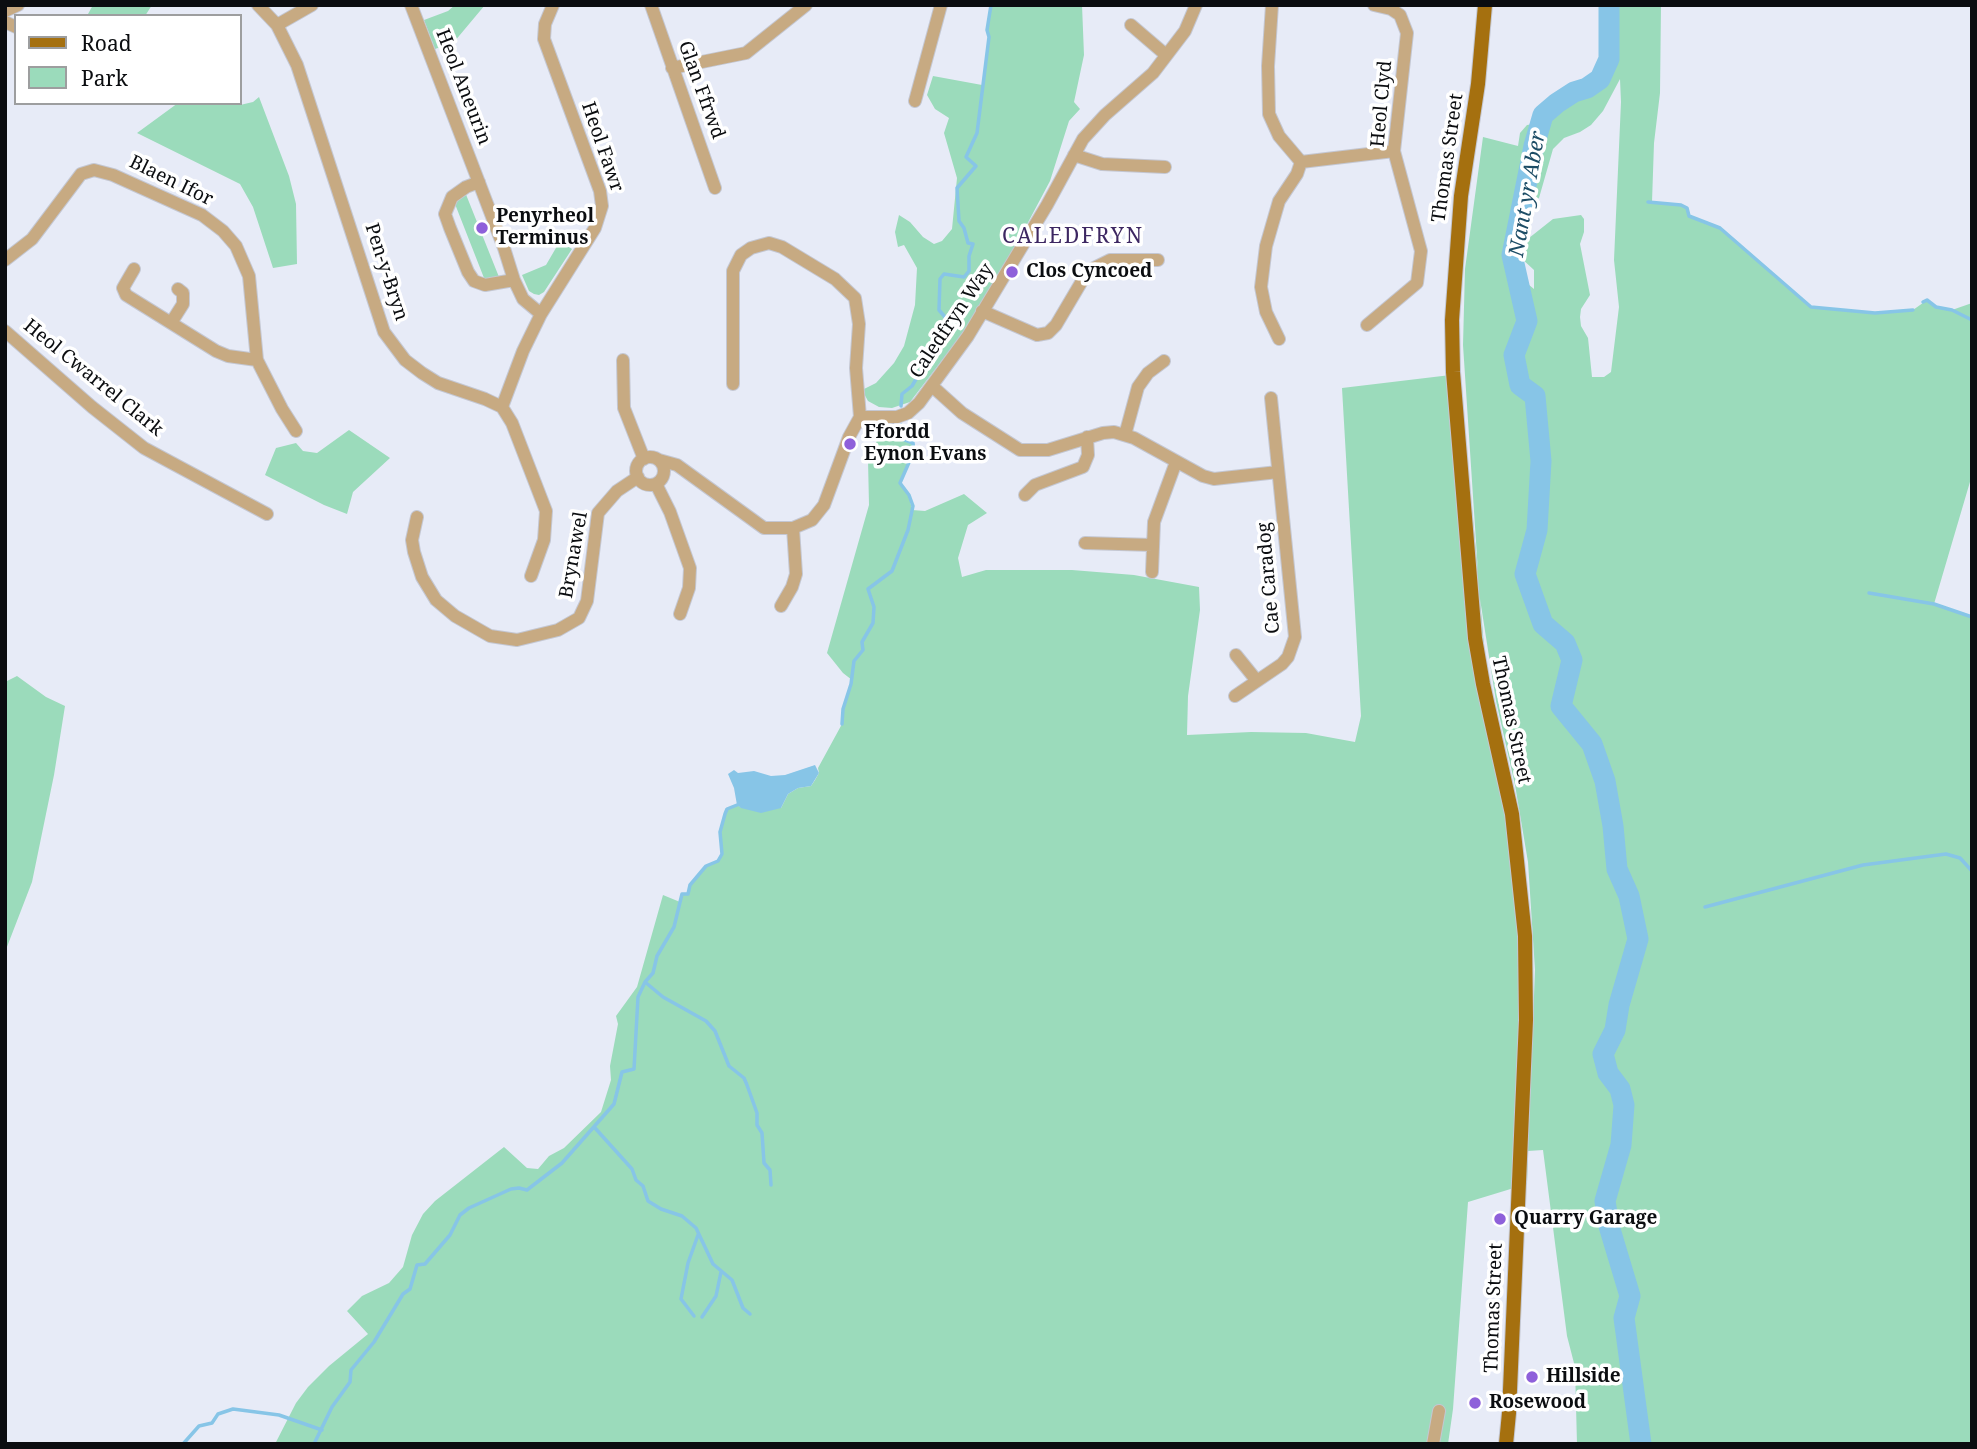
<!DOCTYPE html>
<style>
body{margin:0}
#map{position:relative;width:1977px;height:1449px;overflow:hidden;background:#e7ebf7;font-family:"Noto Serif",serif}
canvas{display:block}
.frame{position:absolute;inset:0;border:7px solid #0b0d10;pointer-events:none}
.legend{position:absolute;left:14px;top:14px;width:228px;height:91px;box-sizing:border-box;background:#fff;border:2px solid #9d9e9f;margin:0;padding:9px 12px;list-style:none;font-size:21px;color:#0b0d10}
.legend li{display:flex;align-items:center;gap:14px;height:35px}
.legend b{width:35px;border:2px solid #9d9e9f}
</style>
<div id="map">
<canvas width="1977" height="1449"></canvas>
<div class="frame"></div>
<ul class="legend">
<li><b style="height:9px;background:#a5700f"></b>Road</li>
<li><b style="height:19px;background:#9bdbbb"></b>Park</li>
</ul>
</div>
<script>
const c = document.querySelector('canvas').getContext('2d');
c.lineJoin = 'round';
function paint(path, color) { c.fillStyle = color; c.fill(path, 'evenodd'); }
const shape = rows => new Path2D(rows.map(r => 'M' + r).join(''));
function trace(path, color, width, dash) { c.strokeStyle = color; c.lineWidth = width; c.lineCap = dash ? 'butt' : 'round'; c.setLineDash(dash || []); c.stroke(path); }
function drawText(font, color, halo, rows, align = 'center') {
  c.font = font + ' "Noto Serif",serif'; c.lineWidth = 7; c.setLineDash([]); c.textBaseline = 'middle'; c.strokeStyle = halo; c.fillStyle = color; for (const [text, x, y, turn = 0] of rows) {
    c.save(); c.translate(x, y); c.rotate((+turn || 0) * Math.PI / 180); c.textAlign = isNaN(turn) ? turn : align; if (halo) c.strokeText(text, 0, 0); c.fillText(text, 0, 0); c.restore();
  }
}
paint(shape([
 [93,5,152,5,145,16,91,16,88,14],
 [455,5,485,5,454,42,435,49,424,20,448,11],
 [992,5,1082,5,1084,55,1074,102,1080,109,1069,121,1050,181,998,279,966,329,910,402,892,408,879,407,868,401,862,390,876,383,894,363,904,346,915,305,917,268,904,245,898,247,895,232,899,215,910,222,923,237,934,244,942,241,952,229,957,178,944,133,949,118,935,109,927,95,933,76,982,85,989,37,987,30],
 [1609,5,1661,5,1660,93,1654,143,1652,202,1681,205,1687,208,1689,216,1720,228,1811,307,1875,313,1913,310,1927,300,1936,307,1952,310,1972,303,1972,475,1934,604,1972,617,1972,1444,1577,1444,1575,1367,1567,1336,1543,1150,1528,1151,1527,1184,1468,1202,1453,1409,1448,1444,275,1444,296,1403,308,1387,329,1366,368,1334,347,1311,362,1296,389,1283,403,1267,412,1235,423,1214,435,1201,504,1147,527,1168,538,1169,549,1156,564,1148,601,1112,611,1080,610,1066,618,1024,616,1016,637,987,663,895,680,902,682,894,688,893,690,885,706,866,718,861,722,854,720,832,727,809,737,805,742,808,781,808,788,794,798,788,811,786,815,780,819,773,818,768,842,724,843,709,852,680,843,673,827,653,869,505,868,460,878,438,885,435,913,443,914,451,900,483,909,495,912,510,925,511,964,494,987,513,968,525,958,558,962,577,986,570,1072,570,1134,575,1199,587,1200,610,1188,696,1187,735,1251,732,1306,733,1355,742,1361,716,1342,388,1459,374,1478,572,1463,345,1465,269,1483,137,1518,146,1520,133,1527,125,1540,123,1543,115,1557,103,1574,92,1587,88,1600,79,1609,59],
 [1620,79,1621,102,1614,260,1619,307,1611,372,1604,377,1592,377,1588,338,1581,326,1580,317,1581,309,1590,295,1580,244,1584,232,1584,219,1581,215,1553,219,1529,238,1520,257,1534,270,1534,289,1517,275,1513,256,1521,210,1539,198,1553,149,1564,138,1580,132,1591,125,1603,111],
 [1480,599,1496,701,1515,785,1528,862,1535,970,1528,1148,1531,945,1486,669],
 [259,97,289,176,296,204,297,264,273,268,253,207,240,184,137,133,178,103,240,105,253,102],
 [465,192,499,277,494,279,484,278,455,204],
 [560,241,572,249,544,292,539,295,534,294,529,291,522,275,546,265],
 [349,430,390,458,353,492,347,514,324,505,265,475,276,448,296,443,303,451,317,453],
 [17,676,46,697,65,706,54,775,32,882,5,952,5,682]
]), '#9bdbbb');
paint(shape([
 [815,765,819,773,811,786,798,788,788,794,781,808,761,813,741,808,737,805,734,788,728,774,734,770,738,773,754,771,771,776,785,775]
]), '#87c5e7');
trace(shape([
 [1648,202,1681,205,1687,208,1689,216,1720,228,1811,307,1875,313,1913,310],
 [1923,302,1927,300,1936,307,1952,310,1972,320],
 [901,406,902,394,912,386,926,362,933,344,945,328,945,317,939,310,940,279,944,274,964,277,969,271,969,256,973,244,968,243,964,228,959,221,957,188,976,166,966,157,977,133,989,37,987,30,991,5],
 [1869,593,1934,604,1972,617],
 [842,724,843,709,851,684,854,661,863,650,862,642,873,623,874,607,868,589,892,571,908,530,913,506,909,495,900,483,914,451,913,443,900,438,901,425],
 [1705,907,1863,865,1946,854,1960,858,1972,871],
 [645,982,663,997,706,1021,715,1031,729,1066,744,1078,747,1085,757,1113,757,1125,762,1133,764,1163,770,1170,771,1185],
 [595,1128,632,1169,636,1180,643,1186,648,1201,661,1209,682,1216,696,1228,713,1264,732,1280,743,1308,750,1314],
 [694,1316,681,1299,688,1263,698,1235],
 [702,1317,716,1296,721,1272],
 [183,1444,199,1426,212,1423,218,1414,233,1409,279,1415,322,1430],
 [314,1444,332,1407,350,1382,351,1370,374,1342,403,1294,410,1289,417,1265,425,1264,450,1235,460,1215,469,1208,511,1189,519,1188,527,1190,562,1163,614,1104,622,1072,634,1069,638,997,645,982,653,973,657,956,674,927,682,894,688,894,690,885,706,866,718,861,722,854,720,832,725,814,727,809,737,805]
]), '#87c5e7', 3.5);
trace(shape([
 [1609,5,1609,59,1600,79,1587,88,1574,92,1557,103,1543,115,1534,146,1512,255,1527,321,1514,355,1520,385,1535,396,1541,461,1537,530,1525,574,1543,624,1565,643,1572,660,1561,706,1592,744,1605,781,1613,826,1617,869,1629,896,1638,939,1619,1005,1615,1030,1603,1054,1608,1073,1620,1089,1624,1105,1621,1145,1605,1201,1609,1226,1630,1296,1624,1318,1641,1444]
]), '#87c5e7', 21);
const minor = shape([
 [258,5,277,25,297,65,384,332,405,360,422,373,438,383,485,399,502,407,512,423,546,511,544,540,531,576],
 [411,5,504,248,514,280,523,299,541,314],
 [651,5,715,188],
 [1272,5,1268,66,1269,114,1279,136,1301,162],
 [5,11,18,5],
 [5,22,16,27],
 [277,25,312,5],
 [1131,25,1166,55],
 [672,68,746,53,806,5],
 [915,101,941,5],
 [1074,155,1102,164,1165,167],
 [1301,162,1394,151],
 [479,182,466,187,452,197,445,214,450,228,468,272,474,281,485,285,514,280],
 [5,260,32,239,81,174,94,170,113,175,202,215,223,231,236,246,249,276,257,360,282,409,296,431],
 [134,269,123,288,126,295,216,351,228,356,257,360],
 [982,311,1037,335,1048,333,1056,325,1082,281,1092,269,1110,260,1158,260],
 [171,323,183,304,183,293,178,289],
 [1367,325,1417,283,1421,251,1394,151,1407,33,1400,15,1391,9,1374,5],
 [5,331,92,407,144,448,267,514],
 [1279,339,1266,312,1261,287,1266,246,1279,201,1297,174,1301,162],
 [623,360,624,408,644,459],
 [733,384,733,271,741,255,751,248,769,243,782,247,835,279,855,298,859,324,856,368,860,417],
 [932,386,962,413,1020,450,1048,450,1103,433,1114,432,1134,438,1203,476,1214,479,1278,472],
 [502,407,523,351,541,314,595,228,602,206,600,191,544,39,545,24,553,5],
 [860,417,897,417,908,413,919,403,968,336,1047,205,1083,139,1105,115,1153,73,1185,31,1196,5],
 [1125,435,1138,387,1148,373,1164,361],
 '636 471a14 14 0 1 1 28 0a14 14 0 1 1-28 0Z',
 [659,460,677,465,764,528,793,528,812,520,824,505,849,437,860,417],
 [656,484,670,512,690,568,689,588,680,614],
 [1025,495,1035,485,1083,467,1088,455,1087,437],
 [417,517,412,540,414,552,422,577,436,600,455,616,490,636,517,640,558,630,579,618,587,601,598,513,617,491,638,477],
 [1085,543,1153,545],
 [1152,572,1154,522,1176,462],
 [781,606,792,587,796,574,793,528],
 [1236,655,1257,681],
 [1235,696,1282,664,1288,657,1295,637,1271,398],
 [1433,1444,1439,1411]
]);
const major = shape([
 [1485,5,1478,84,1461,196,1452,320,1453,372,1475,638,1483,684,1512,814,1525,936,1526,1020,1509,1413,1506,1444]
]);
trace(minor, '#c4c7d2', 14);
trace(major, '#c4c7d2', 16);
trace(minor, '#c7aa82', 12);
trace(major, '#a5700f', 14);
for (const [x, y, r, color] of [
 [482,228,7,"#8e60da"],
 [1012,272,7,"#8e60da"],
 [850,444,7,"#8e60da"],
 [1500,1219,7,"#8e60da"],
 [1532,1377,7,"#8e60da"],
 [1475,1403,7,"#8e60da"]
]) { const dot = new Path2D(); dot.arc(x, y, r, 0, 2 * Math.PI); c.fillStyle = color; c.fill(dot); trace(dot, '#fff', 2.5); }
drawText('19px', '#0b0d10', '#fff', [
 ["Heol Aneurin",463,87,69],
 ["Glan Ffrwd",701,90,70],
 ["Heol Clyd",1382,104,-85],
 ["Heol Fawr",602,147,71],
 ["Thomas Street",1448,158,-82],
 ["Blaen Ifor",171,181,26],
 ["Pen-y-Bryn",386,272,72],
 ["Caledfryn Way",952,321,-56],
 ["Heol Cwarrel Clark",93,378,39],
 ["Brynawel",574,555,-80],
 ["Cae Caradog",1269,578,-95],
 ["Thomas Street",1511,720,78],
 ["Thomas Street",1494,1308,-88]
]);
drawText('bold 19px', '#0b0d10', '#fff', [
 ["Penyrheol",496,217],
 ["Terminus",496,239],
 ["Clos Cyncoed",1026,272],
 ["Ffordd",864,433],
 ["Eynon Evans",864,455],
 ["Quarry Garage",1514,1219],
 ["Hillside",1546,1377],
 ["Rosewood",1489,1403]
], 'left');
drawText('italic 21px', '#1d4d66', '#fff', [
 ["Nant yr Aber",1528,194,-80]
]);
c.letterSpacing = '2px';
drawText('21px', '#3d2762', '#fff', [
 ["CALEDFRYN",1073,237]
]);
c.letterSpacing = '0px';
</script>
